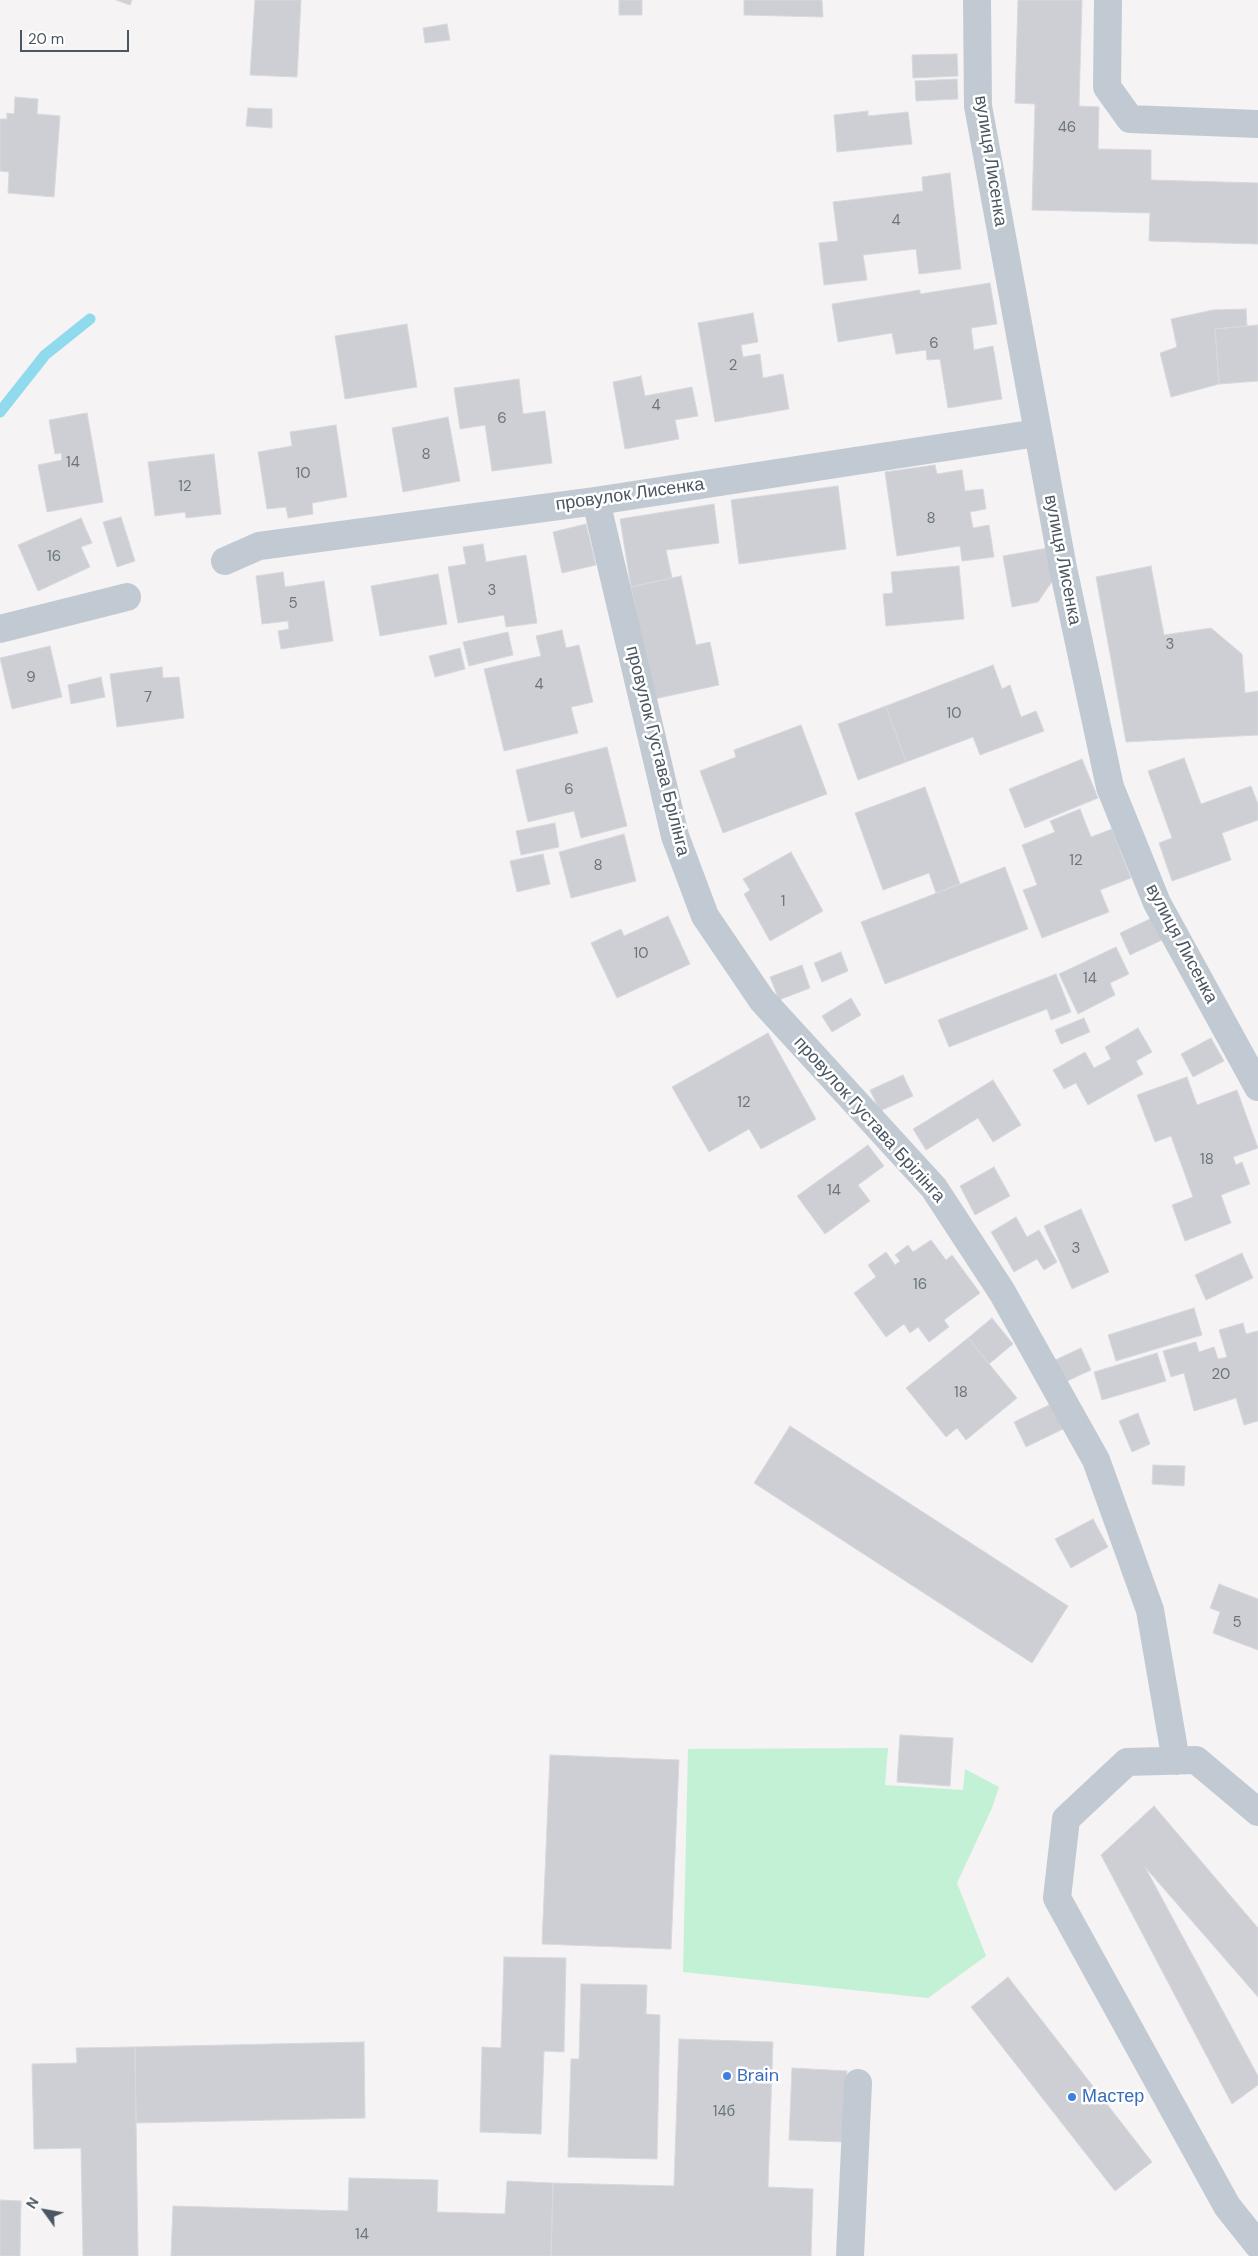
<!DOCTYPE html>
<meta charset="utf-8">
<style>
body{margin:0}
#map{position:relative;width:1258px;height:2256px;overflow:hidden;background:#f5f3f3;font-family:"DM Sans",sans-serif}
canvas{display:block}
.north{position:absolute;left:20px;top:2186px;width:50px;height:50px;-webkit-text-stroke:4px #fff;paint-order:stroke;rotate:302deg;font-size:14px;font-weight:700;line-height:20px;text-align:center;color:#4a5661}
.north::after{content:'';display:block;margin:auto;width:18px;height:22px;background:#4a5661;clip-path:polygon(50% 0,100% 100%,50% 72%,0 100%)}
.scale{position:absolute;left:20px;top:30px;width:109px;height:22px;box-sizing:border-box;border:2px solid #4a5661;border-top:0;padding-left:6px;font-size:15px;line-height:18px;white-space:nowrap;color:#4a5661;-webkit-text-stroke:4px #fff;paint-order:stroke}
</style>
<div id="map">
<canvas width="1258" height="2256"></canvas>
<div class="north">N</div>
<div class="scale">20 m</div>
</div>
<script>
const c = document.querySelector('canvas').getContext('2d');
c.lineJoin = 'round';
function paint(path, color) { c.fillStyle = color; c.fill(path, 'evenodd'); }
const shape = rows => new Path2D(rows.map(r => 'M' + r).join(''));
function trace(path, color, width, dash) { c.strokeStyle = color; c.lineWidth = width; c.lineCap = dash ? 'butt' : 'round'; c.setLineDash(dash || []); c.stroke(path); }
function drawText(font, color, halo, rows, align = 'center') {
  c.font = font + ' "DM Sans",sans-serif'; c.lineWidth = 5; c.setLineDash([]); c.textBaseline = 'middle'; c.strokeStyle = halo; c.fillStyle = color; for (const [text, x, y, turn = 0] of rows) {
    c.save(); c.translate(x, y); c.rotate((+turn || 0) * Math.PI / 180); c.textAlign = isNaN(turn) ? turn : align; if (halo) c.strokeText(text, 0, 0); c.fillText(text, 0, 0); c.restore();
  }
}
paint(shape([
 [888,1748,885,1785,963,1790,965,1769,999,1787,992,1808,957,1883,986,1956,928,1998,683,1972,688,1749]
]), '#c3f1d5');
trace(shape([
 [0,412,45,355,90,319]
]), '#90daee', 11);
const building = shape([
 [116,0,132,0,130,5,116,0],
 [255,0,301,0,297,77,250,75,255,0],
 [619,0,642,0,642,15,619,15,619,0],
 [744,0,822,0,823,17,744,15,744,0],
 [1018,0,1082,0,1079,106,1099,107,1098,149,1151,150,1151,180,1258,183,1258,244,1149,241,1150,213,1032,210,1035,104,1015,103,1018,0],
 [447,24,450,40,425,43,423,28,447,24],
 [957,54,958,76,913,78,912,55,957,54],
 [957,79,958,99,916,101,915,81,957,79],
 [15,97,38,99,37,114,60,116,54,197,8,193,9,172,0,171,0,119,7,119,7,113,14,114,15,97],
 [248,108,272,109,272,128,246,126,248,108],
 [868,111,868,116,908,112,912,144,837,152,834,115,868,111],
 [950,173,961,269,919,274,916,249,863,255,867,280,824,285,819,243,838,241,833,202,923,191,922,177,950,173],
 [990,283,997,324,971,328,974,350,993,346,1002,399,948,408,940,359,927,360,926,350,896,354,892,333,838,342,832,304,920,290,920,294,990,283],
 [1246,309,1247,326,1215,329,1219,384,1171,397,1160,353,1177,347,1171,319,1213,310,1246,309],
 [753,313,758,342,741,345,743,357,760,354,763,378,783,374,789,409,715,422,698,323,753,313],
 [407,324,417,387,345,399,335,336,407,324],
 [1258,325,1258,381,1219,384,1215,329,1258,325],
 [641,376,645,396,692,387,698,416,675,420,679,439,625,449,613,382,641,376],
 [519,379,523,414,545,411,552,463,492,471,485,425,460,429,454,388,519,379],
 [87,413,103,502,47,512,38,465,62,460,61,453,55,454,49,420,87,413],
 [448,417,460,481,403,492,392,428,448,417],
 [336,425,347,497,312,503,313,514,288,518,286,507,267,509,258,452,292,446,290,432,336,425],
 [214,454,221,514,186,518,185,512,155,516,148,462,214,454],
 [935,465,937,474,962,470,965,491,983,489,986,509,970,512,973,528,989,525,994,557,962,561,960,546,897,556,885,472,935,465],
 [838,486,846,549,739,564,731,500,838,486],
 [714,504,719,543,666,550,672,578,631,587,620,519,714,504],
 [121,517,135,561,117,567,103,522,121,517],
 [81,518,92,543,81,547,90,567,38,591,18,545,81,518],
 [586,524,596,565,562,573,553,532,586,524],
 [483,544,486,562,526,555,537,623,506,627,504,615,458,623,448,567,466,564,463,547,483,544],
 [1048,548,1053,580,1038,602,1012,607,1003,556,1048,548],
 [959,566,964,619,886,626,883,594,893,593,891,572,959,566],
 [1151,566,1164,635,1211,628,1242,654,1245,693,1258,691,1258,735,1126,742,1096,577,1151,566],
 [283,572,285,587,324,581,333,641,281,649,278,631,289,629,288,621,262,624,256,576,283,572],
 [438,574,447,624,380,636,371,586,438,574],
 [681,576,696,645,710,642,719,685,654,699,631,587,681,576],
 [562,630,566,648,579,645,593,702,571,707,578,733,504,751,484,669,541,656,536,636,562,630],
 [508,632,513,655,469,666,463,642,508,632],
 [50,646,62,697,12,709,0,658,50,646],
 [460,648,465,669,435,677,429,656,460,648],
 [993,665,1002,689,1010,685,1021,717,1036,711,1044,731,980,755,973,737,906,762,886,706,993,665],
 [162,667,163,678,179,677,184,718,117,727,110,674,162,667],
 [101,677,105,697,71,704,68,685,101,677],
 [886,706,906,762,858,780,838,724,886,706],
 [801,725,827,794,723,833,700,771,736,757,734,750,801,725],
 [607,747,627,826,581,838,574,811,528,822,516,770,607,747],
 [1184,758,1201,804,1251,786,1258,804,1258,820,1222,833,1231,860,1172,881,1159,843,1172,838,1148,771,1184,758],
 [1082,759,1098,798,1025,828,1009,789,1082,759],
 [925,787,960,884,936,893,929,873,883,890,855,813,925,787],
 [1080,809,1091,837,1112,829,1131,878,1100,890,1109,912,1042,938,1023,890,1037,885,1022,845,1055,832,1050,821,1080,809],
 [555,823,559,847,521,855,516,831,555,823],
 [624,834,636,881,571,898,559,852,624,834],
 [791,852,823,911,770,941,744,894,750,890,743,879,791,852],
 [543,854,550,884,517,892,510,861,543,854],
 [1005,867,1028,929,885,984,861,922,1005,867],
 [668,916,690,964,617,998,591,943,621,929,624,936,668,916],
 [1152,918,1162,940,1130,955,1120,933,1152,918],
 [1116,947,1129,974,1110,983,1115,995,1078,1014,1059,974,1116,947],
 [841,952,848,971,822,982,814,963,841,952],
 [802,965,810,988,779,1000,770,977,802,965],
 [1056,974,1071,1012,1051,1020,1047,1009,949,1047,938,1020,1056,974],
 [851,998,861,1015,832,1032,822,1016,851,998],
 [1084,1018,1090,1032,1061,1044,1055,1030,1084,1018],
 [1138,1028,1152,1052,1136,1061,1143,1074,1088,1105,1076,1083,1064,1089,1053,1070,1085,1052,1094,1068,1111,1059,1105,1047,1138,1028],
 [768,1033,816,1119,761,1149,749,1129,709,1152,672,1087,768,1033],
 [1211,1038,1224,1061,1193,1077,1181,1054,1211,1038],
 [903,1075,913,1096,880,1111,870,1090,903,1075],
 [1187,1077,1197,1105,1237,1090,1258,1148,1233,1157,1236,1165,1242,1162,1250,1184,1221,1195,1231,1223,1185,1241,1172,1205,1193,1197,1171,1136,1155,1142,1137,1095,1187,1077],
 [993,1080,1021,1125,993,1142,978,1118,926,1150,913,1129,993,1080],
 [868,1145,884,1166,858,1185,870,1201,825,1234,797,1196,868,1145],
 [994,1167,1010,1196,975,1215,960,1186,994,1167],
 [1081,1209,1109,1272,1072,1289,1044,1226,1081,1209],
 [1016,1217,1027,1237,1039,1230,1057,1262,1044,1270,1037,1259,1014,1272,991,1232,1016,1217],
 [931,1240,946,1260,952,1255,980,1293,944,1320,949,1327,929,1342,918,1327,910,1333,904,1324,886,1337,854,1293,876,1277,868,1265,886,1252,895,1265,900,1261,895,1255,908,1245,913,1252,931,1240],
 [1242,1253,1253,1278,1206,1300,1195,1275,1242,1253],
 [1194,1308,1202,1335,1116,1361,1108,1335,1194,1308],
 [992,1318,1013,1344,989,1364,968,1338,992,1318],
 [1243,1323,1246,1334,1258,1331,1258,1421,1244,1425,1236,1398,1194,1411,1184,1373,1171,1377,1163,1351,1196,1342,1199,1352,1214,1347,1218,1359,1227,1357,1219,1330,1243,1323],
 [968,1338,1017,1398,966,1440,957,1428,946,1437,906,1388,968,1338],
 [1081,1348,1091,1370,1063,1383,1053,1361,1081,1348],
 [1157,1353,1166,1381,1102,1400,1094,1372,1157,1353],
 [1051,1404,1063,1429,1026,1447,1014,1422,1051,1404],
 [1138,1413,1150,1444,1132,1452,1119,1421,1138,1413],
 [790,1426,1068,1606,1032,1663,754,1483,790,1426],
 [1153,1465,1185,1466,1184,1486,1152,1484,1153,1465],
 [1093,1519,1108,1547,1071,1568,1055,1539,1093,1519],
 [1219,1584,1258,1599,1258,1650,1213,1633,1220,1612,1210,1608,1219,1584],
 [900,1735,953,1738,950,1786,897,1782,900,1735],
 [550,1755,679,1760,671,1949,542,1944,550,1755],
 [1154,1806,1258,1928,1258,1997,1145,1867,1258,2076,1258,2085,1232,2104,1101,1855,1154,1806],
 [504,1957,566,1958,564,2052,544,2051,541,2134,480,2132,482,2047,501,2048,504,1957],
 [1008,1977,1152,2162,1115,2191,971,2007,1008,1977],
 [581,1984,647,1985,646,2014,660,2015,657,2159,568,2157,571,2059,579,2059,581,1984],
 [679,2039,773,2042,768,2187,813,2189,811,2256,551,2256,553,2183,674,2186,679,2039],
 [364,2042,365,2118,136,2123,135,2047,364,2042],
 [135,2047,138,2256,83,2256,81,2148,34,2149,32,2064,77,2063,76,2048,135,2047],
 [792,2068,847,2071,844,2142,789,2140,792,2068],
 [349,2178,438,2180,437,2212,505,2214,507,2181,553,2183,551,2256,171,2256,173,2206,348,2211,349,2178],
 [0,2200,21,2201,20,2256,0,2256,0,2200]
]);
paint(building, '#cdcfd5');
trace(building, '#d7d9de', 1);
trace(shape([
 [977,0,978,106,1063,568,1110,787,1157,903,1258,1087],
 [1108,0,1107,87,1130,119,1258,124],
 [596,501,675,836,705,916,762,1000,934,1188,1002,1292,1096,1460,1150,1610,1176,1761],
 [225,561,259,546,596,501,1037,433],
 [0,629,127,597],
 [1258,1812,1196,1760,1127,1762,1066,1819,1057,1898,1227,2206,1258,2245],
 [850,2256,858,2083]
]), '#c1cad2', 28);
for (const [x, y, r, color] of [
 [727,2076,5,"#3f7fe0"],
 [1072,2097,5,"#3f7fe0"]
]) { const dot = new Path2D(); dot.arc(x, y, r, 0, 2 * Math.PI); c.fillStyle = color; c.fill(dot); trace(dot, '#fff', 2); }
drawText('15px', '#6b747e', null, [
 ["46",1067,128],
 ["4",896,221],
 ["6",934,344],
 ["2",733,366],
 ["4",656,406],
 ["6",502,419],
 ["8",426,455],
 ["14",73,463],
 ["10",303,474],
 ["12",185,487],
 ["8",931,519],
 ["16",54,557],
 ["3",492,591],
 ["5",293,604],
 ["3",1170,645],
 ["9",31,678],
 ["4",539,685],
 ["7",148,698],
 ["10",954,714],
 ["6",569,790],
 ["12",1076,861],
 ["8",598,866],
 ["1",783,902],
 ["10",641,954],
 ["14",1090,979],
 ["12",744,1103],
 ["18",1207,1160],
 ["14",834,1191],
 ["3",1076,1249],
 ["16",920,1285],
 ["20",1221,1375],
 ["18",961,1393],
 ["5",1237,1623],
 ["14б",724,2112],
 ["14",362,2235]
]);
drawText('18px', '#4a5661', '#fff', [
 ["вулиця Лисенка",990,161,81],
 ["провулок Лисенка",630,495,-8],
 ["вулиця Лисенка",1062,560,79],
 ["провулок Густава Брілінга",657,751,76],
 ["вулиця Лисенка",1181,944,62],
 ["провулок Густава Брілінга",869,1120,48]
]);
drawText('18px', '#366cbe', '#fff', [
 ["Brain",737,2076],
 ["Мастер",1082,2097]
], 'left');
</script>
